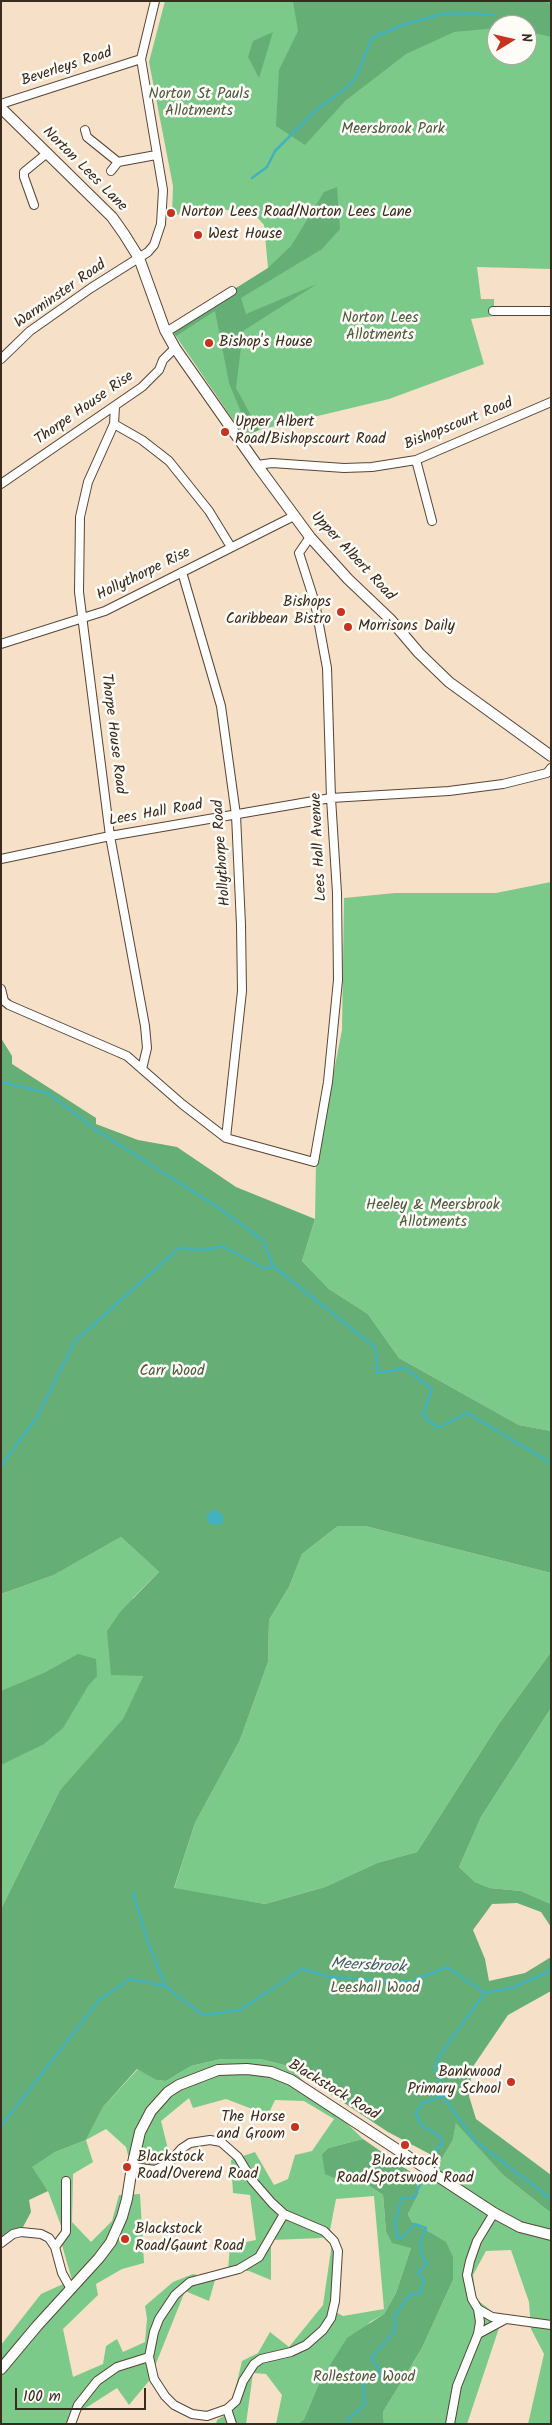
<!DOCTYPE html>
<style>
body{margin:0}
#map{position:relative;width:552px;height:2425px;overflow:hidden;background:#f6e0c7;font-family:Kalam,sans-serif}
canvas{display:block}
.frame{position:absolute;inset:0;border:2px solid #3b2a1e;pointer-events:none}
.north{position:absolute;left:487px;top:15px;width:50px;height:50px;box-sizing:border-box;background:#fdfcf7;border:1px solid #afa8a0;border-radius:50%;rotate:81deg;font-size:14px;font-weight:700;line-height:20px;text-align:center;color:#3b2a1e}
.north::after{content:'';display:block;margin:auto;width:18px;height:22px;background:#c8321e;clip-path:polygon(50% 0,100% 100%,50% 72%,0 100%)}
.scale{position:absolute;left:15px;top:2388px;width:131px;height:22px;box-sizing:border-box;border:2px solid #3b2a1e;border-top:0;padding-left:6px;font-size:15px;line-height:18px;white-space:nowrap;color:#3b2a1e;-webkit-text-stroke:4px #fdfcf7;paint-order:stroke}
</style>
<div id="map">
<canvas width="552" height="2425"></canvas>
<div class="frame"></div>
<div class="north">N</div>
<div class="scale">100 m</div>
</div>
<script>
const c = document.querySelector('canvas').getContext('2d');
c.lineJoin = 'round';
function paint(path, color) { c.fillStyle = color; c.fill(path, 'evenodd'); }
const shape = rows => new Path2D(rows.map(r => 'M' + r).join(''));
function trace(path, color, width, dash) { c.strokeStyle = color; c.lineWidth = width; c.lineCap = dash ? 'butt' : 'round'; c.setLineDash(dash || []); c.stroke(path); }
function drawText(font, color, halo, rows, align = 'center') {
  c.font = font + ' Kalam,sans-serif'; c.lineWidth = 5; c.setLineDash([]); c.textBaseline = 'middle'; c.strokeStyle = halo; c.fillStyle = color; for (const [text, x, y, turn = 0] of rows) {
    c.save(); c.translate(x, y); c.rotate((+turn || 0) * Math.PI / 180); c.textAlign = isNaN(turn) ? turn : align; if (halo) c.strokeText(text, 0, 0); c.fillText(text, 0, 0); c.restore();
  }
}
paint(shape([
 [165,1,551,1,551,269,477,267,481,299,494,299,494,316,471,319,484,364,389,399,259,430,244,436,171,329,268,268,264,225,249,208,172,215,173,186,149,62],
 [497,25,527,25,527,55,497,55],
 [551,882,551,1431,519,1425,399,1358,368,1314,329,1289,302,1261,315,1219,316,1163,342,1030,344,898,395,893,496,893],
 [338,1526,365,1526,551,1573,551,1652,498,1725,417,1852,377,1863,325,1887,265,1904,174,1889,195,1823,240,1740,268,1662,269,1620,289,1587,302,1554],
 [121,1537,159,1572,133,1598,143,1676,123,1720,60,1790,1,1909,1,1594,54,1575],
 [551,1708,551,1904,521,1891,490,1888,475,1882,459,1867,481,1817],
 [221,2059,260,2059,288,2066,363,2139,328,2148,322,2154,348,2184,368,2185,383,2195,386,2231,411,2248,396,2293,384,2314,370,2322,320,2381,304,2419,298,2424,276,2424,282,2395,266,2374,253,2373,246,2424,216,2424,217,2420,230,2412,242,2361,258,2353,270,2332,289,2347,323,2305,332,2243,337,2258,330,2309,343,2316,384,2309,374,2196,336,2199,330,2230,322,2238,271,2240,271,2280,249,2271,228,2270,230,2245,256,2240,250,2195,233,2193,231,2160,255,2152,274,2185,288,2179,295,2155,312,2151,334,2119,304,2101,275,2100,268,2115,226,2099,193,2108,189,2098,161,2121,170,2157,161,2166,131,2167,126,2147,106,2129,86,2140,93,2162,73,2174,72,2222,91,2242,112,2221,119,2195,140,2194,144,2263,122,2269,96,2284,98,2295,63,2329,73,2377,103,2364,106,2346,117,2339,123,2352,145,2342,147,2319,145,2306,173,2282,193,2274,215,2280,209,2301,185,2291,149,2381,129,2405,117,2388,70,2418,69,2424,1,2424,1,2345,41,2294,72,2280,62,2245,63,2231,48,2191,31,2167,55,2152,86,2140,103,2107,138,2069,156,2080,166,2081,191,2066],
 [456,2122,503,2175,551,2213,551,2424,528,2424,544,2354,531,2329,529,2302,511,2250,486,2251,473,2275,476,2299,502,2319,467,2424,384,2424,383,2412,422,2348,453,2280,428,2232,412,2222,408,2214,419,2193,415,2175,434,2184,441,2160,453,2140]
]), '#7cca89');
paint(shape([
 [293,1,537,1,551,3,551,37,527,31,527,25,497,25,497,28,454,32,406,54,345,101,305,145,276,126,279,70,298,31],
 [273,32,259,78,248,57,253,41],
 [337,187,340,229,322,249,241,298,246,314,317,284,243,331,236,388,259,430,250,434,229,383,215,311,176,336,171,329,268,268,291,246,324,192],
 [1,1038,12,1056,12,1064,96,1118,96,1124,138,1140,177,1147,236,1187,315,1219,302,1261,329,1289,368,1314,399,1358,519,1425,551,1431,551,1573,365,1526,338,1526,302,1554,289,1587,269,1620,268,1662,240,1740,195,1823,174,1888,265,1904,325,1887,377,1863,417,1852,498,1725,551,1652,551,1708,481,1817,459,1867,475,1882,490,1888,521,1891,551,1904,551,1927,541,1912,517,1903,492,1904,473,1930,485,1959,489,1981,525,1973,551,1957,551,1991,508,2015,472,2068,469,2096,476,2119,551,2175,551,2213,503,2175,456,2123,453,2140,441,2160,388,2132,288,2066,260,2059,221,2059,191,2066,166,2081,156,2080,137,2069,103,2107,86,2140,55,2152,32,2167,48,2191,29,2200,31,2212,23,2227,10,2230,1,2237,1,1909,60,1790,123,1719,143,1676,111,1675,107,1631,121,1611,159,1572,121,1537,54,1575,1,1594],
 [78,1654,96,1659,97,1676,88,1686,63,1728,44,1744,1,1765,1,1691,44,1673],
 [363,2139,415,2175,419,2193,408,2214,412,2222,446,2242,453,2257,453,2280,422,2348,383,2412,384,2424,298,2424,304,2419,320,2381,347,2338,384,2314,396,2293,411,2248,392,2243,386,2231,383,2195,368,2185,348,2184,325,2174,322,2154,328,2148]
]), '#65ae75');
paint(shape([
 [213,1509,221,1513,224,1519,221,1525,209,1524,206,1516]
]), '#43b2be');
trace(shape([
 [252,178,267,167,275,151,317,109,345,89,356,77,372,38,405,24,443,14,469,13,493,15],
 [1,1082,48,1093,99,1132,216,1206,263,1240,273,1266,376,1348,377,1373,405,1368,432,1389,423,1415,437,1428,467,1413,551,1463],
 [1,1466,37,1417,75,1341,179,1248,206,1250,222,1246,266,1269,273,1266],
 [133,1892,147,1940,165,1985],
 [443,2096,474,2140,551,2199],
 [1,2126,100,1999,130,1979,165,1986,203,2015,240,2010,302,1969,330,1977,410,1982,447,1967,485,1993],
 [428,2166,433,2153,442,2144,441,2137,421,2125,416,2113,423,2103,443,2096,439,2088,440,2080,435,2070,439,2056,485,1993,514,1987,546,1973,551,1965],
 [347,2424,348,2419,365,2404,363,2383,383,2375,371,2358,395,2331,395,2315,410,2295,420,2293,424,2280,418,2272,427,2264,422,2255,420,2243,426,2228,415,2224,403,2237,397,2237,395,2221,402,2198,413,2199,427,2171]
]), '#43b2be', 2.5);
const minor = shape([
 [1,104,141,59],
 [85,130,87,137,118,162],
 [111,171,118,162,156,155],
 [34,205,24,177,24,172,46,154],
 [493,311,551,311],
 [165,330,171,329,232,291],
 [1,359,30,331,91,288,148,252,154,245,161,224,163,190,141,59,155,1],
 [115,406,114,424,88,482,80,517,79,592,110,836,145,1026,147,1048,142,1069],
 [114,424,142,440,169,461,209,511,231,547],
 [416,460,432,521],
 [257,465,272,463,344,468,372,467,416,460,551,402],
 [1,484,142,387,159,370,163,360,175,348],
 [182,572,221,706,236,815,241,925,242,991,226,1138],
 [1,644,105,611,294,516],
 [1,859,110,836,331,798,449,791,503,784,547,773,551,768],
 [1,989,4,1001,9,1005,127,1056,182,1104,226,1138,314,1162,328,1082,338,980,337,893,331,798,327,668,315,603,299,553,310,537],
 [132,2167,155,2170,168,2164,181,2149,190,2143,210,2140,221,2142,238,2157,252,2180,272,2203,284,2214,324,2231,334,2241,338,2251,335,2301,331,2318,323,2330,306,2345,291,2352,261,2359,254,2364,243,2381,236,2401,227,2409,207,2416,192,2414,174,2405,165,2396,154,2379,149,2357,154,2332,159,2319,175,2295,190,2282,239,2269,259,2257,284,2214],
 [494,2213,477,2241,470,2261,467,2275,472,2299,478,2309,492,2317,551,2325],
 [1,2243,13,2234,21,2232,41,2234,49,2238,55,2247,62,2273,71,2289],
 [55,2247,66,2232,66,2181],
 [478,2334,504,2320],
 [227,2409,232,2424],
 [71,2424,78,2405,97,2381,117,2367,149,2357],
 [450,2424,457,2386,478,2334,480,2322,478,2309]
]);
const tertiary = shape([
 [1,108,112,217,124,234,139,258,165,330,175,348,257,465,310,537,348,579,390,619,419,653,449,682,551,756],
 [1,2369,37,2326,99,2258,111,2242,122,2217,127,2199,132,2167,140,2132,151,2111,168,2092,179,2085,218,2070,247,2069,271,2072,291,2080,494,2213,520,2227,551,2235]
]);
trace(minor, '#574537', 10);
trace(tertiary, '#574537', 12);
trace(minor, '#fff', 8);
trace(tertiary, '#fff', 10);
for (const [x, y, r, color] of [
 [171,213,5,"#c8321e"],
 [198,235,5,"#c8321e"],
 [209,343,5,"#c8321e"],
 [225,432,5,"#c8321e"],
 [341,612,5,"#c8321e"],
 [348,627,5,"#c8321e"],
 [511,2082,5,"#c8321e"],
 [295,2127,5,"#c8321e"],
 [405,2145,5,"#c8321e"],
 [127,2167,5,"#c8321e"],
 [125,2239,5,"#c8321e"]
]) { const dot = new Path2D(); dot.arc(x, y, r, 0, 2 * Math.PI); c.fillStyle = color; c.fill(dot); trace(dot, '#fdfcf7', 2); }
drawText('15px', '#3b2a1e', '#fdfcf7', [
 ["Beverleys Road",67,68,-18],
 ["Norton Lees Lane",84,170,45],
 ["Warminster Road",61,295,-35],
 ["Thorpe House Rise",85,409,-35],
 ["Bishopscourt Road",459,425,-22],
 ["Upper Albert Road",352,557,47],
 ["Hollythorpe Rise",144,575,-26],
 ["Thorpe House Road",112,734,83],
 ["Lees Hall Road",156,814,-10],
 ["Lees Hall Avenue",320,847,-93],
 ["Hollythorpe Road",223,853,-94],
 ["Blackstock Road",333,2091,31]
]);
drawText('15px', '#4e5a3e', '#fdfcf7', [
 ["Norton St Pauls",199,95],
 ["Allotments",199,112],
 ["Meersbrook Park",393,130],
 ["Norton Lees",380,319],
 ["Allotments",380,336],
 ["Heeley & Meersbrook",433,1206],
 ["Allotments",433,1223],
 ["Carr Wood",172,1372],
 ["Leeshall Wood",375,1989],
 ["Rollestone Wood",364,2378]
]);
drawText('15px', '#3b2a1e', '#fdfcf7', [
 ["Norton Lees Road/Norton Lees Lane",181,213],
 ["West House",208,235],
 ["Bishop's House",219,343],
 ["Upper Albert",235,423],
 ["Road/Bishopscourt Road",235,440],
 ["Bishops",331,603,"right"],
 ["Caribbean Bistro",331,620,"right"],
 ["Morrisons Daily",358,627],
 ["Bankwood",501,2073,"right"],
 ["Primary School",501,2090,"right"],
 ["The Horse",285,2118,"right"],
 ["and Groom",285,2135,"right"],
 ["Blackstock",137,2158],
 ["Road/Overend Road",137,2175],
 ["Blackstock",405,2162,"center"],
 ["Road/Spotswood Road",405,2179,"center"],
 ["Blackstock",135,2230],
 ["Road/Gaunt Road",135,2247]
], 'left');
drawText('italic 16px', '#3e605e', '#fdfcf7', [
 ["Meersbrook",368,1967,3]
]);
</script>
